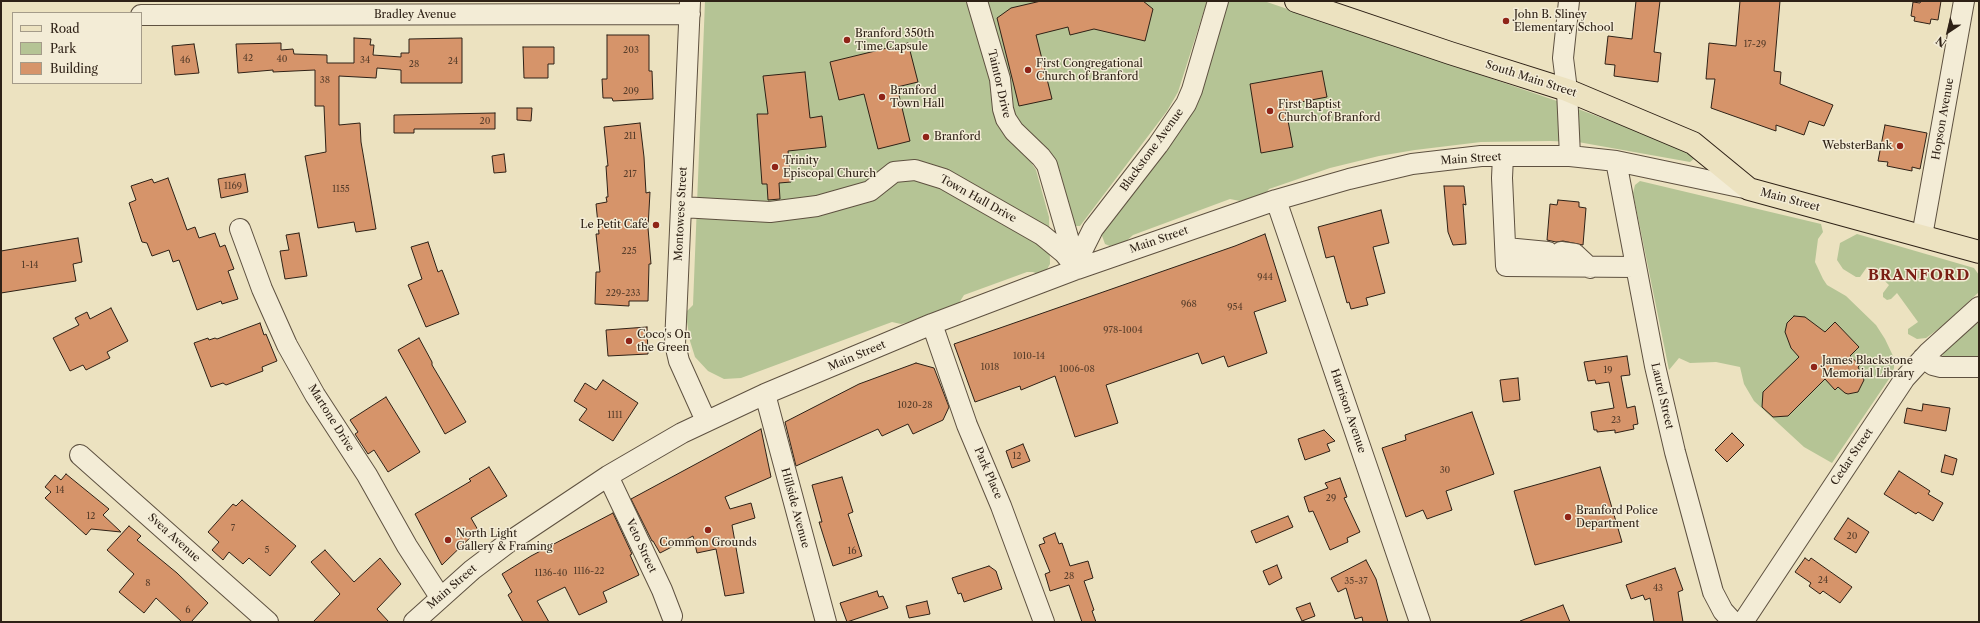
<!DOCTYPE html>
<meta charset="utf-8">
<style>
body{margin:0}
#map{position:relative;width:1980px;height:623px;overflow:hidden;background:#ece2c0;font-family:"Libre Caslon Text",serif}
canvas{display:block}
.frame{position:absolute;inset:0;border:2px solid #2e2116;pointer-events:none}
.legend{position:absolute;left:12px;top:12px;width:130px;height:72px;box-sizing:border-box;background:#f3ecd6;border:1px solid #a49b89;margin:0;padding:5px 7px;list-style:none;font-size:12px;color:#2e2116}
.legend li{display:flex;align-items:center;gap:8px;height:20px}
.legend b{width:20px;border:1px solid #a49b89}
.north{position:absolute;left:1928px;top:12px;width:40px;height:40px;-webkit-text-stroke:3px #f3ecd6;paint-order:stroke;rotate:215deg;font-size:11px;font-weight:700;line-height:16px;text-align:center;color:#2e2116}
.north::after{content:'';display:block;margin:auto;width:14px;height:18px;background:#2e2116;clip-path:polygon(50% 0,100% 100%,50% 72%,0 100%)}
</style>
<div id="map">
<canvas width="1980" height="623"></canvas>
<div class="frame"></div>
<ul class="legend">
<li><b style="height:5px;background:#ece2c0"></b>Road</li>
<li><b style="height:11px;background:#b5c495"></b>Park</li>
<li><b style="height:11px;background:#d6946a"></b>Building</li>
</ul>
<div class="north">N</div>
</div>
<script>
const c = document.querySelector('canvas').getContext('2d');
c.lineJoin = 'round';
function paint(path, color) { c.fillStyle = color; c.fill(path, 'evenodd'); }
const shape = rows => new Path2D(rows.map(r => 'M' + r).join(''));
function trace(path, color, width, dash) { c.strokeStyle = color; c.lineWidth = width; c.lineCap = dash ? 'butt' : 'round'; c.setLineDash(dash || []); c.stroke(path); }
function drawText(font, color, halo, rows, align = 'center') {
  c.font = font + ' "Libre Caslon Text",serif'; c.lineWidth = 3; c.setLineDash([]); c.textBaseline = 'middle'; c.strokeStyle = halo; c.fillStyle = color; for (const [text, x, y, turn = 0] of rows) {
    c.save(); c.translate(x, y); c.rotate((+turn || 0) * Math.PI / 180); c.textAlign = isNaN(turn) ? turn : align; if (halo) c.strokeText(text, 0, 0); c.fillText(text, 0, 0); c.restore();
  }
}
paint(shape([
 [705,1,965,1,968,6,1029,159,1036,170,1049,217,1050,264,1046,271,1038,274,1033,272,1027,272,964,295,959,303,909,322,901,324,892,322,741,378,724,379,708,371,695,357,690,341,687,322,687,311,693,305],
 [985,1,1207,1,1178,92,1167,111,1080,226,1075,226,1060,171,1045,147,1025,128,1012,118,1008,100,1012,97,1000,56,992,15],
 [1227,1,1264,1,1557,101,1692,152,1695,158,1690,162,1578,142,1550,141,1481,142,1415,150,1379,156,1330,168,1269,189,1266,193,1240,201,1230,199,1133,235,1122,245,1110,246,1105,244,1101,233,1140,178],
 [1640,181,1821,224,1823,232,1818,239,1815,262,1823,279,1827,285,1846,296,1876,325,1885,339,1894,358,1894,368,1891,376,1832,463,1804,447,1754,401,1744,384,1740,367,1716,362,1690,363,1679,358,1669,370,1633,193,1635,185],
 [1857,234,1974,268,1979,275,1979,292,1941,327,1926,338,1917,339,1908,334,1908,329,1918,322,1897,293,1891,299,1887,300,1883,297,1883,293,1889,285,1875,272,1867,267,1860,277,1856,277,1843,269,1837,260,1840,243],
 [1979,322,1979,360,1944,360,1942,357,1944,352]
]), '#b5c495');
const building = shape([
 [1041,1,1143,1,1153,9,1145,41,1094,29,1070,35,1068,27,1036,35,1052,99,1019,106,997,18,1011,8,1041,1],
 [1636,1,1660,1,1654,52,1661,53,1658,82,1614,76,1615,65,1605,64,1608,36,1632,39,1636,1],
 [1740,1,1780,1,1774,71,1781,72,1780,84,1833,105,1824,126,1809,121,1804,135,1776,125,1776,131,1711,108,1715,79,1706,79,1709,43,1736,46,1740,1],
 [1921,1,1941,1,1938,20,1931,19,1930,24,1914,21,1915,17,1911,16,1913,2,1920,3,1921,1],
 [607,35,649,35,649,71,652,71,653,99,613,101,612,98,603,98,602,79,607,79,607,35],
 [354,38,371,39,370,45,374,45,373,55,401,57,401,53,409,53,409,39,462,38,462,83,401,83,401,70,377,68,376,78,339,76,339,125,360,123,361,142,376,229,356,232,354,222,318,228,305,156,326,152,324,106,315,106,315,70,273,72,273,70,238,73,236,44,281,43,281,50,293,49,294,54,327,55,327,63,354,63,354,38],
 [908,43,918,82,897,87,910,141,878,149,864,94,839,100,830,62,908,43],
 [194,44,199,73,175,75,172,46,194,44],
 [523,47,554,47,554,64,548,64,548,78,524,78,523,47],
 [1322,71,1327,97,1285,105,1293,147,1261,153,1250,84,1322,71],
 [805,72,810,118,822,116,826,147,788,151,791,182,779,183,780,199,768,200,767,184,762,184,757,114,768,114,763,76,805,72],
 [517,108,532,108,531,121,517,120,517,108],
 [495,113,495,129,414,129,414,133,394,133,394,115,495,113],
 [640,123,644,157,646,193,650,192,648,228,651,264,649,264,648,301,629,301,629,306,595,304,596,272,600,272,596,234,599,234,596,204,607,202,606,197,608,197,606,166,608,166,604,127,640,123],
 [1885,125,1927,133,1920,169,1912,167,1912,171,1887,166,1888,162,1878,161,1885,125],
 [504,154,506,172,494,173,492,156,504,154],
 [245,174,248,192,221,198,218,179,245,174],
 [168,178,187,230,195,227,199,238,215,233,220,247,225,245,234,269,228,271,238,299,222,304,221,301,197,310,179,260,173,262,169,250,152,256,147,243,142,242,129,203,136,200,131,186,152,179,154,183,168,178],
 [1444,186,1464,186,1466,205,1463,204,1466,244,1453,245,1448,232,1444,186],
 [1558,200,1579,202,1579,207,1586,208,1583,245,1563,241,1556,242,1547,240,1550,204,1557,205,1558,200],
 [1381,210,1389,243,1373,247,1385,293,1366,298,1368,305,1351,309,1349,302,1347,303,1334,256,1326,258,1318,227,1381,210],
 [299,233,307,276,285,279,280,251,289,250,286,235,299,233],
 [1265,234,1286,301,1254,312,1267,353,1228,367,1224,356,1202,364,1198,353,1106,385,1118,423,1075,437,1055,376,1021,390,1020,386,975,402,954,344,1235,246,1265,234],
 [78,238,82,262,73,264,76,281,1,293,1,251,78,238],
 [428,242,438,272,442,270,459,314,426,327,408,285,422,279,411,247,428,242],
 [111,308,128,341,107,352,110,358,86,370,83,365,70,371,53,338,79,325,75,318,87,312,90,319,111,308],
 [1794,316,1805,317,1825,332,1835,322,1859,347,1850,356,1860,365,1858,367,1864,380,1858,392,1848,394,1845,393,1838,387,1835,390,1825,379,1788,416,1773,417,1762,407,1763,392,1799,357,1791,348,1785,332,1787,323,1794,316],
 [260,323,264,335,266,334,277,361,262,367,263,371,226,385,223,383,211,387,194,343,208,338,209,340,215,338,217,339,260,323],
 [647,327,648,354,608,356,606,330,647,327],
 [419,338,432,362,432,365,466,422,445,434,398,350,419,338],
 [1627,356,1630,375,1621,376,1627,408,1635,406,1638,424,1633,425,1634,429,1615,433,1615,430,1597,432,1597,430,1594,430,1591,412,1614,408,1609,382,1596,384,1595,380,1588,381,1584,362,1627,356],
 [916,363,934,368,949,407,943,420,913,434,908,424,882,436,878,429,796,466,785,422,859,384,916,363],
 [1518,378,1520,400,1503,402,1500,380,1518,378],
 [603,380,638,403,613,441,579,420,587,409,574,401,585,383,596,390,603,380],
 [386,397,420,452,388,472,374,450,368,454,355,434,358,432,350,420,386,397],
 [1923,404,1950,408,1946,431,1904,423,1907,408,1922,411,1923,404],
 [1472,412,1494,474,1446,491,1452,510,1427,519,1423,510,1406,517,1382,448,1406,440,1405,435,1472,412],
 [761,429,771,477,725,497,730,509,751,503,755,518,732,525,744,593,725,596,716,549,697,553,693,536,660,553,653,541,652,541,631,499,761,429],
 [1324,430,1335,441,1327,444,1330,451,1305,460,1298,439,1324,430],
 [1732,433,1744,445,1727,462,1715,450,1732,433],
 [1023,444,1030,461,1012,468,1006,451,1023,444],
 [1945,455,1957,459,1953,475,1941,472,1945,455],
 [489,467,507,496,471,518,478,530,442,565,415,514,471,481,469,479,489,467],
 [1600,467,1622,542,1535,565,1514,491,1600,467],
 [1899,471,1930,491,1928,494,1943,503,1933,521,1918,512,1916,514,1884,494,1899,471],
 [66,474,109,509,103,515,121,532,91,529,86,535,45,498,51,492,45,487,55,475,61,480,66,474],
 [842,477,853,512,848,514,862,556,833,566,819,522,822,522,812,485,842,477],
 [1340,478,1347,497,1344,498,1360,532,1347,538,1348,542,1330,550,1313,511,1309,512,1304,497,1328,488,1325,483,1340,478],
 [242,500,296,546,270,576,249,558,243,564,229,552,223,560,212,550,219,542,208,532,233,504,236,506,242,500],
 [613,513,632,554,630,555,639,575,603,592,607,602,579,615,565,587,537,601,549,622,523,622,508,595,512,592,502,574,531,556,613,513],
 [1288,516,1293,527,1256,543,1251,531,1288,516],
 [1848,518,1869,532,1856,553,1834,539,1848,518],
 [129,526,141,536,137,540,177,573,208,603,191,622,182,622,156,598,144,613,119,592,134,574,107,550,129,526],
 [1055,533,1059,544,1062,543,1070,566,1088,561,1093,578,1084,581,1094,610,1092,611,1096,622,1082,622,1069,585,1050,591,1045,574,1050,572,1039,545,1045,543,1043,538,1055,533],
 [325,550,354,582,380,558,401,584,377,609,389,622,313,622,340,594,311,562,325,550],
 [1805,558,1809,561,1811,558,1852,587,1840,603,1823,591,1820,594,1809,586,1811,583,1795,572,1805,558],
 [1366,560,1376,579,1388,622,1363,622,1362,617,1355,619,1346,588,1338,592,1331,578,1366,560],
 [1277,565,1282,578,1269,585,1263,571,1277,565],
 [989,566,996,571,1002,589,964,602,961,593,958,594,952,578,989,566],
 [1675,568,1683,590,1678,592,1683,622,1654,622,1650,598,1645,600,1643,595,1631,599,1626,585,1675,568],
 [877,591,879,597,883,596,888,608,847,622,840,603,877,591],
 [927,601,930,614,909,618,906,606,927,601],
 [1310,603,1315,616,1302,621,1296,608,1310,603],
 [1563,605,1570,622,1520,622,1520,621,1563,605]
]);
paint(building, '#d6946a');
trace(building, '#2e2116', 1);
const minor = shape([
 [977,1,1000,79,1003,109,1006,119,1014,131,1041,157,1047,165,1076,265],
 [1569,1,1563,58,1567,90,1570,156],
 [690,2,675,344,679,361,706,421],
 [141,15,690,14],
 [1503,156,1502,178,1506,266,1636,267],
 [1616,161,1655,366,1675,452,1713,592,1723,611,1733,622],
 [1276,200,1420,622],
 [681,207,770,212,817,206,870,191,894,172,915,170,944,179,1042,235,1064,253,1077,269],
 [240,229,262,289,287,345,315,395,367,475,407,546,440,597],
 [1922,236,1964,1],
 [1506,248,1548,252],
 [1561,252,1575,254,1590,268],
 [1077,269,1083,249,1093,229,1158,145,1186,104,1192,90,1218,1],
 [932,324,967,425,1001,506,1044,622],
 [1923,358,1933,365,1941,367,1979,367],
 [765,394,826,622],
 [80,455,268,622],
 [608,476,662,590,672,616],
 [414,622,472,570,509,542,608,476,682,433,765,394,932,324,1077,269,1276,200,1349,179,1412,164,1481,156,1570,156,1616,161,1749,189],
 [1743,622,1905,378,1928,353,1979,307]
]);
const major = shape([
 [1296,1,1450,53,1567,90,1693,143,1749,189,1979,252]
]);
trace(minor, '#5e5140', 22);
trace(major, '#2e2116', 24);
trace(minor, '#f3ecd6', 20);
trace(major, '#ece2c0', 22);
for (const [x, y, r, color] of [
 [1506,21,4,"#8f2418"],
 [847,40,4,"#8f2418"],
 [1028,70,4,"#8f2418"],
 [882,97,4,"#8f2418"],
 [1270,111,4,"#8f2418"],
 [926,137,4,"#8f2418"],
 [1900,146,4,"#8f2418"],
 [775,167,4,"#8f2418"],
 [656,225,4,"#8f2418"],
 [629,341,4,"#8f2418"],
 [1814,367,4,"#8f2418"],
 [1568,517,4,"#8f2418"],
 [708,530,4,"#8f2418"],
 [448,540,4,"#8f2418"]
]) { const dot = new Path2D(); dot.arc(x, y, r, 0, 2 * Math.PI); c.fillStyle = color; c.fill(dot); trace(dot, '#f3ecd6', 1.5); }
drawText('9px', '#583e2b', null, [
 ["17-29",1755,44],
 ["203",631,50],
 ["42",248,58],
 ["40",282,59],
 ["46",185,60],
 ["34",365,60],
 ["24",453,61],
 ["28",414,64],
 ["38",325,80],
 ["209",631,91],
 ["20",485,121],
 ["211",630,136],
 ["217",630,174],
 ["1169",233,186],
 ["1155",341,189],
 ["225",629,251],
 ["1-14",30,265],
 ["944",1265,277],
 ["229-233",623,293],
 ["968",1189,304],
 ["954",1235,307],
 ["978-1004",1123,330],
 ["1010-14",1029,356],
 ["1018",990,367],
 ["1006-08",1077,369],
 ["19",1608,370],
 ["1020-28",915,405],
 ["1111",615,415],
 ["23",1616,420],
 ["12",1017,456],
 ["30",1445,470],
 ["14",60,490],
 ["29",1331,498],
 ["12",91,516],
 ["7",233,528],
 ["20",1852,536],
 ["5",267,550],
 ["16",852,551],
 ["1116-22",589,571],
 ["1136-40",551,573],
 ["28",1069,576],
 ["24",1823,580],
 ["35-37",1356,581],
 ["8",148,583],
 ["43",1658,588],
 ["6",188,610]
]);
drawText('11px', '#2e2116', '#f3ecd6', [
 ["Bradley Avenue",415,15],
 ["South Main Street",1531,79,18],
 ["Taintor Drive",999,84,77],
 ["Hopson Avenue",1943,119,-80],
 ["Blackstone Avenue",1152,150,-54],
 ["Main Street",1471,159,-4],
 ["Town Hall Drive",978,199,29],
 ["Main Street",1790,200,15],
 ["Montowese Street",681,214,-87],
 ["Main Street",1159,240,-19],
 ["Main Street",857,356,-23],
 ["Laurel Street",1662,396,77],
 ["Harrison Avenue",1348,411,71],
 ["Martone Drive",331,418,58],
 ["Cedar Street",1852,457,-56],
 ["Park Place",988,473,67],
 ["Hillside Avenue",795,508,75],
 ["Svea Avenue",174,538,42],
 ["Veto Street",641,546,65],
 ["Main Street",452,587,-41]
]);
drawText('11px', '#2e2116', '#f3ecd6', [
 ["John B. Sliney",1514,15],
 ["Elementary School",1514,28],
 ["Branford 350th",855,34],
 ["Time Capsule",855,47],
 ["First Congregational",1036,64],
 ["Church of Branford",1036,77],
 ["Branford",890,91],
 ["Town Hall",890,104],
 ["First Baptist",1278,105],
 ["Church of Branford",1278,118],
 ["Branford",934,137],
 ["WebsterBank",1892,146,"right"],
 ["Trinity",783,161],
 ["Episcopal Church",783,174],
 ["Le Petit Café",648,225,"right"],
 ["Coco's On",637,335],
 ["the Green",637,348],
 ["James Blackstone",1822,361],
 ["Memorial Library",1822,374],
 ["Branford Police",1576,511],
 ["Department",1576,524],
 ["North Light",456,534],
 ["Gallery & Framing",456,547],
 ["Common Grounds",708,543,"center"]
], 'left');
c.letterSpacing = '1px';
drawText('bold 15px', '#7a1f14', '#f3ecd6', [
 ["BRANFORD",1919,276]
]);
c.letterSpacing = '0px';
</script>
